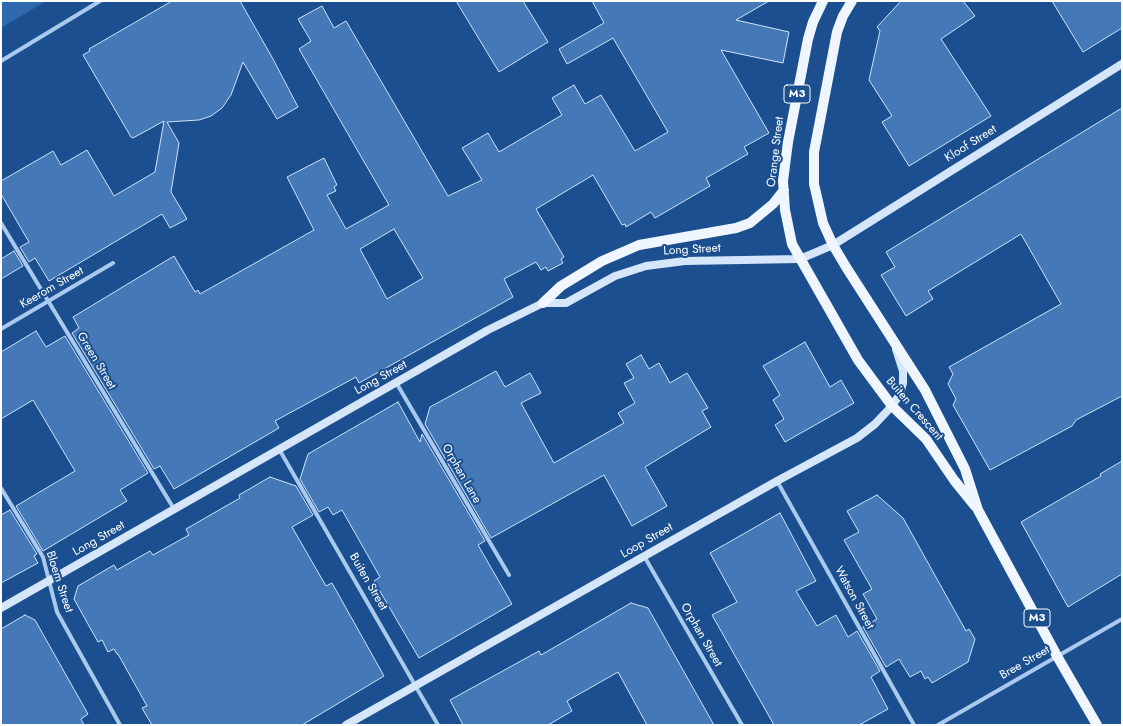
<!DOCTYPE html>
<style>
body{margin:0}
#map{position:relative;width:1123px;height:726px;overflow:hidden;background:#1b4f8f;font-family:Jost,sans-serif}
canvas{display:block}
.frame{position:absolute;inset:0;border:2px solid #fff;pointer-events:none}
</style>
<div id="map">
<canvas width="1123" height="726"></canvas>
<div class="frame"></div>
</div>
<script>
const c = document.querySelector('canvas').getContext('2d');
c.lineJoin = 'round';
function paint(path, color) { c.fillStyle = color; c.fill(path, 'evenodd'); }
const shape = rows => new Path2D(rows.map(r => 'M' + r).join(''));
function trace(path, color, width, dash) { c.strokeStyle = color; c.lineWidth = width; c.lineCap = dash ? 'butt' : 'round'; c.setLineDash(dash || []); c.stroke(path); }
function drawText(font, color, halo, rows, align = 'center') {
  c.font = font + ' Jost,sans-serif'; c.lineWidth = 4; c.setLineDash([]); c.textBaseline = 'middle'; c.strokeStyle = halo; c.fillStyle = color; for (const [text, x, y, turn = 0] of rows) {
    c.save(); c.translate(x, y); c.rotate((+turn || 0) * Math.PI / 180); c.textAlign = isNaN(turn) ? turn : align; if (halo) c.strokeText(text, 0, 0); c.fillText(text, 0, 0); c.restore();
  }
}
paint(shape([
 [1,1,46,1,1,28]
]), '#2e69ad');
const building = shape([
 [172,1,240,1,273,59,298,107,277,119,243,62,231,95,222,108,211,116,199,120,167,122,179,143,171,192,187,219,170,228,162,214,49,281,35,258,29,262,20,247,29,242,1,194,1,181,53,151,61,165,87,150,114,196,155,172,164,121,133,138,131,137,83,55,90,51,89,49,172,1],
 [456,1,523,1,548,42,499,72,456,1],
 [592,1,769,1,736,20,789,32,783,63,721,50,769,133,744,147,748,154,706,178,710,186,655,218,651,212,626,227,625,224,622,225,593,175,536,209,564,257,561,259,563,263,548,271,546,267,541,270,536,262,504,279,513,297,359,383,356,377,275,421,279,428,174,489,160,466,154,469,72,333,79,328,73,317,174,256,195,292,198,290,200,294,314,230,287,177,324,158,337,185,334,187,336,191,327,195,346,229,389,205,299,49,311,41,298,19,322,6,334,28,346,21,448,196,482,180,462,148,488,133,499,152,562,115,552,98,574,85,585,104,601,95,635,151,668,132,613,38,567,64,559,49,604,23,592,1],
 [394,229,423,278,387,299,360,249,394,229],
 [901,1,963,1,975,16,941,39,991,116,909,166,882,122,892,116,869,80,880,31,877,27,901,1],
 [1052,1,1122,1,1122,28,1083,52,1052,1],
 [1122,108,1122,396,1076,420,1072,426,990,470,953,405,956,399,948,384,953,374,949,367,1061,304,1021,234,928,291,933,299,906,316,881,275,895,267,886,252,1122,108],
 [14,251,23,266,1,279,1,259,14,251],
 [36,331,46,347,65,336,148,473,120,490,127,501,43,551,16,506,75,471,33,400,1,419,1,352,36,331],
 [805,342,830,387,841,380,854,403,785,442,775,425,784,419,773,400,780,395,763,366,805,342],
 [641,355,649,369,659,363,670,383,687,373,708,408,702,411,711,427,645,467,667,506,632,526,604,475,491,538,425,424,430,407,496,371,505,387,530,373,541,393,521,403,554,463,624,423,618,413,635,403,624,383,634,378,626,364,641,355],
 [398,402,420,442,422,434,485,541,478,545,512,604,419,658,374,581,380,577,342,510,333,515,328,507,319,512,300,479,308,454,398,402],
 [1122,461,1122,574,1068,607,1021,522,1101,476,1100,474,1122,461],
 [270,477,296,486,313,515,292,527,326,586,332,583,384,676,302,725,152,725,142,708,147,706,118,654,117,654,114,649,108,652,102,640,98,642,74,599,78,586,114,565,117,570,150,551,153,555,189,535,186,529,240,498,239,495,270,477],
 [877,495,903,518,966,631,969,629,975,639,968,662,932,683,928,677,925,679,921,671,910,677,899,659,886,667,863,627,877,619,863,594,872,589,844,540,859,532,847,511,877,495],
 [10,510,37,554,34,556,38,563,1,583,1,515,10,510],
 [780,513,816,581,796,591,817,626,836,615,848,637,857,631,880,671,871,677,888,709,859,725,774,725,712,615,737,602,710,553,780,513],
 [631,603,648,608,714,725,647,725,618,672,567,701,572,711,548,725,463,725,450,700,539,651,541,655,631,603],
 [25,615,35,620,88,714,81,719,84,725,1,725,1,629,25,615]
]);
paint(building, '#4478b7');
trace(building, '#cfe3fa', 1);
trace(shape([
 [1,61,100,1],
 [1,223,174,509],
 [1,329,113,263],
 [397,384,509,575],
 [279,449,438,725],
 [777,481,914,725],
 [1,488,43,557,57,612,120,725],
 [644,556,742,725],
 [938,725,1122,619]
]), '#a9c9ee', 4);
trace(shape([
 [1,608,488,330,543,303,566,303,615,276,646,266,685,261,800,259,833,245,1122,64],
 [346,725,777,481,857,438,875,424,892,406,900,394,903,383,903,371,896,349]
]), '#d6e6fa', 8);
trace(shape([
 [823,1,813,22,808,39,788,142,783,181,785,210,792,244,858,360,892,406,926,439,954,480,975,506],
 [852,1,843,16,837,32,814,152,814,184,823,223,833,245,846,267,925,390,965,469,978,510,1057,656,1097,725],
 [543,303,561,286,602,261,639,245,736,228,750,223,773,204,784,190]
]), '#f0f6ff', 10);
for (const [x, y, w] of [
 [797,94,26],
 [1037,618,26]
]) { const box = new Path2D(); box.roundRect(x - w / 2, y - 9, w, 18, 3); c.fillStyle = '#1b4f8f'; c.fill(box); trace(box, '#fff', 1); }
drawText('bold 11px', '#fff', null, [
 ["M3",797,94],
 ["M3",1037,618]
]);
drawText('12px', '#fff', '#1b4f8f', [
 ["Kloof Street",971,144,-32],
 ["Orange Street",776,152,-83],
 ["Long Street",692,250,-3],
 ["Keerom Street",52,288,-30],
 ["Green Street",96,361,59],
 ["Long Street",381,378,-29],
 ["Buiten Crescent",914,409,49],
 ["Orphan Lane",461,474,60],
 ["Long Street",99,539,-30],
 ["Loop Street",647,541,-30],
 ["Bloem Street",59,582,72],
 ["Buiten Street",368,582,60],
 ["Watson Street",854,598,61],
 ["Orphan Street",701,635,60],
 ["Bree Street",1025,663,-30]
]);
</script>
